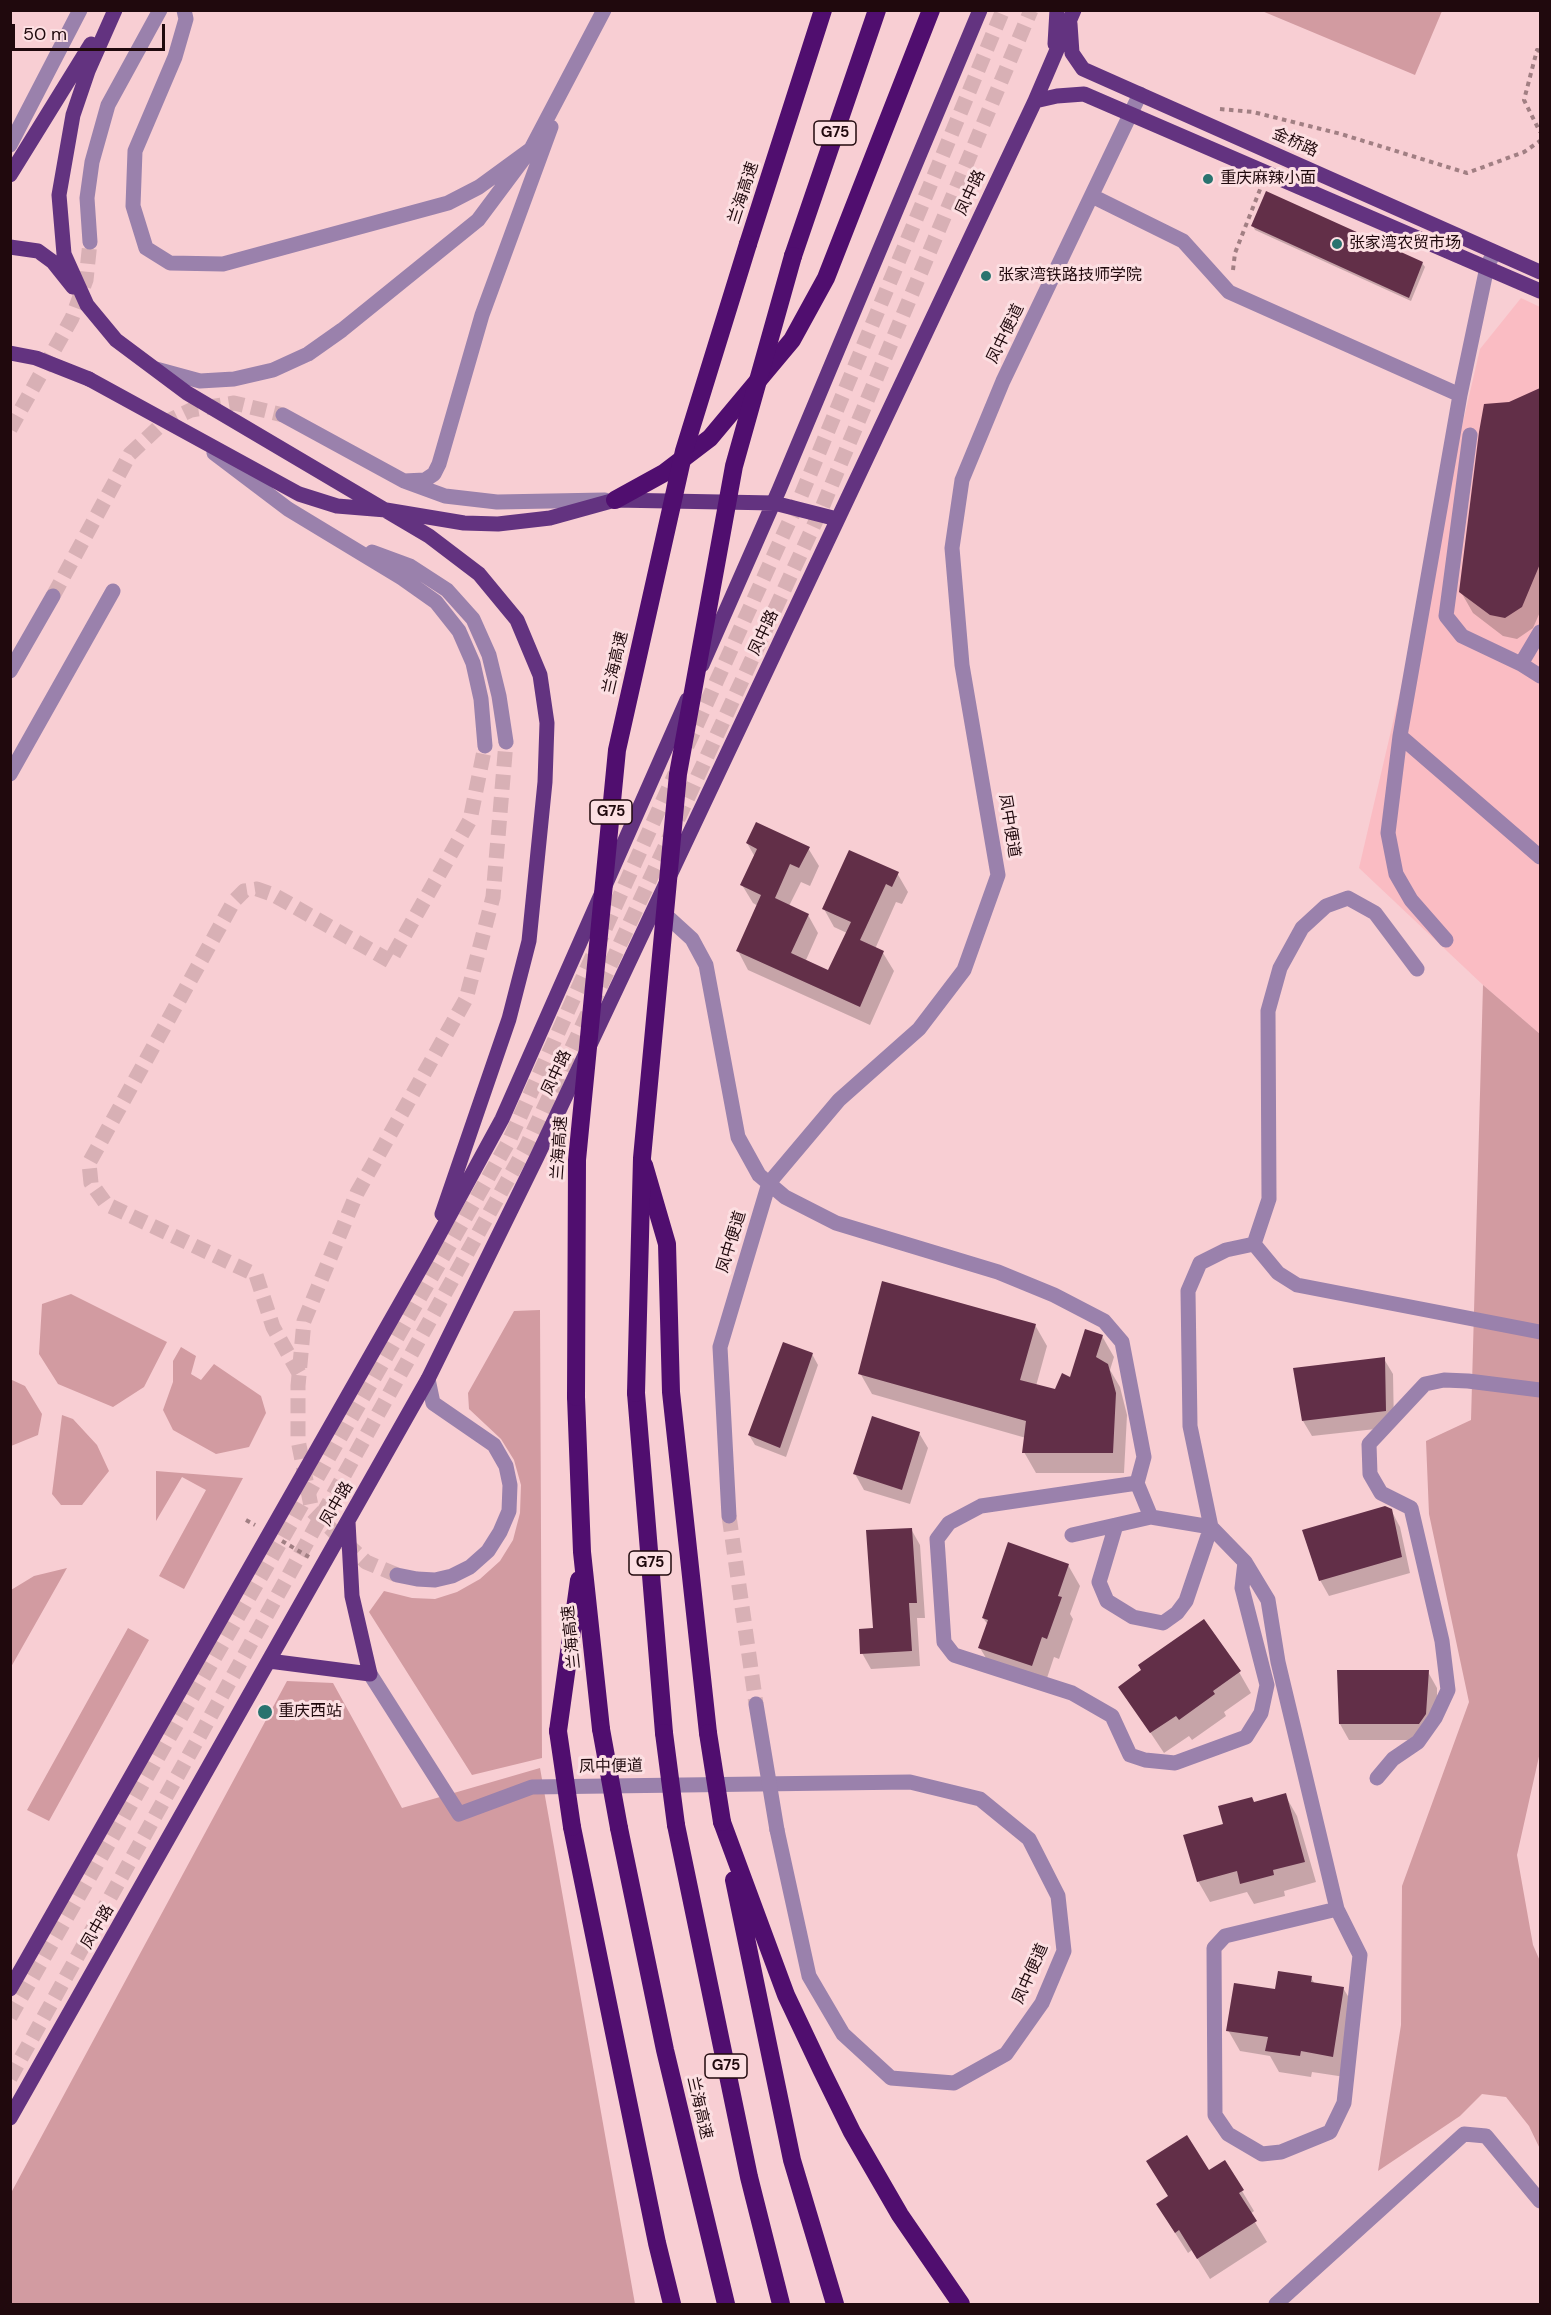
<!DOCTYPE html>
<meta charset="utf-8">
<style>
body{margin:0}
#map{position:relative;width:1551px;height:2315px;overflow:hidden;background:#f8ced3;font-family:"DM Sans",sans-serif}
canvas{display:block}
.frame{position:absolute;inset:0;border:12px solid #20090d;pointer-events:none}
.scale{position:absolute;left:12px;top:24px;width:153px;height:27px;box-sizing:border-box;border:3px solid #20090d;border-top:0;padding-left:8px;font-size:18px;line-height:21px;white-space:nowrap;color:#20090d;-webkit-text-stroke:4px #fcdfe2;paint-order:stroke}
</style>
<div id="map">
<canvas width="1551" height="2315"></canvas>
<div class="frame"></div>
<div class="scale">50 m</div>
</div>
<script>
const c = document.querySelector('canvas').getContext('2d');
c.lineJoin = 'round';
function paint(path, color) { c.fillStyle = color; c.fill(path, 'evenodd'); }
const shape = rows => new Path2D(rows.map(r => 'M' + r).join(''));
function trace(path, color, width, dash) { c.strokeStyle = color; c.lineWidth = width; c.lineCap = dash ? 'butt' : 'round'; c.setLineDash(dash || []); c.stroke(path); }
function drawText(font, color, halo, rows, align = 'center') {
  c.font = font + ' "DM Sans","Noto Sans SC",sans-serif'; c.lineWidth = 6; c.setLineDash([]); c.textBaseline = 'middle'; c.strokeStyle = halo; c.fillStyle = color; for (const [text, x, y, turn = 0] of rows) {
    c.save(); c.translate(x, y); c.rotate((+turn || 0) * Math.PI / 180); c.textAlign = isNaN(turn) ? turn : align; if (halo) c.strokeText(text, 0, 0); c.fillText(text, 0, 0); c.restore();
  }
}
paint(shape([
 [1521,298,1540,307,1540,1034,1483,985,1359,868,1480,349]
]), '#fabcc3');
paint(shape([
 [1262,11,1442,11,1415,75],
 [1483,985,1540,1034,1540,1752,1517,1855,1533,1945,1540,1961,1540,2149,1529,2126,1506,2097,1482,2094,1460,2116,1378,2171,1401,2025,1402,1886,1469,1702,1429,1514,1426,1441,1471,1420],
 [71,1294,167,1342,144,1387,113,1407,58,1384,39,1354,42,1304],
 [540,1310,542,1758,472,1775,369,1612,384,1591,412,1598,435,1599,457,1592,480,1579,500,1561,513,1540,520,1513,521,1485,514,1460,501,1439,469,1409,468,1393,514,1311],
 [181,1347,196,1356,191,1374,201,1380,214,1364,261,1396,266,1413,249,1447,216,1454,173,1430,163,1410,173,1382,173,1361],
 [12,1380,25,1386,42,1414,38,1435,11,1446],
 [62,1415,73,1419,97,1445,109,1471,82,1505,61,1505,52,1494],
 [156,1471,243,1478,184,1589,159,1576,206,1490,182,1477,156,1521],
 [67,1568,11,1667,11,1590,34,1576],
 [128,1628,149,1640,49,1821,27,1810],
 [287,1681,333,1683,402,1808,540,1768,635,2304,11,2304,11,2193]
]), '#d29ba1');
paint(shape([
 [1253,226,1422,263,1425,267,1411,301,1255,230],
 [1540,389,1540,612,1533,628,1517,639,1503,636,1473,613,1461,592,1509,404],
 [747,843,808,848,819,866,810,886,801,882,789,906,808,915,818,933,806,960,829,972,847,933,834,927,824,909,897,873,908,892,902,904,896,902,875,949,883,953,894,971,870,1025,748,970,738,951,758,906,753,903,742,885,755,857],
 [1035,1325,1047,1346,1036,1386,1055,1391,1071,1379,1102,1336,1114,1357,1110,1370,1120,1387,1127,1415,1124,1473,1036,1473,1024,1452,1026,1438,872,1394,860,1373],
 [812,1354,818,1365,786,1457,755,1445,749,1435],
 [1384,1359,1393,1374,1394,1427,1312,1436,1303,1421],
 [919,1433,928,1448,910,1504,864,1490,855,1474],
 [1391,1510,1400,1527,1410,1573,1329,1596,1320,1580],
 [911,1529,920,1545,925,1618,917,1618,920,1666,871,1669,862,1653,874,1630],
 [1068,1565,1080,1586,1070,1614,1073,1619,1059,1659,1054,1657,1044,1687,992,1668,980,1648,988,1625,983,1618],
 [1239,1672,1251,1693,1224,1712,1226,1716,1192,1740,1189,1736,1164,1753,1120,1687],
 [1428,1672,1437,1688,1437,1707,1427,1740,1349,1740,1340,1724],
 [1285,1795,1297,1816,1316,1882,1284,1891,1285,1896,1254,1904,1247,1892,1210,1902,1198,1881,1225,1825,1254,1803],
 [1311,1978,1315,1984,1343,1988,1356,2009,1345,2077,1312,2072,1311,2077,1279,2072,1270,2056,1240,2051,1228,2030,1276,1990],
 [1209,2172,1242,2191,1254,2211,1250,2214,1267,2242,1210,2279,1192,2250,1188,2253,1170,2225]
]), '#0003');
paint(shape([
 [1266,191,1423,262,1409,298,1251,226],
 [1540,388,1540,564,1522,607,1505,618,1490,615,1459,592,1479,432,1484,404,1509,402],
 [756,822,810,847,799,868,790,864,775,898,809,914,791,953,828,970,851,922,822,909,849,850,899,872,892,887,886,884,860,940,884,951,860,1007,736,951,761,895,740,885,757,849,746,843],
 [882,1281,1036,1324,1020,1380,1055,1389,1062,1373,1070,1377,1085,1329,1103,1335,1096,1357,1108,1364,1116,1393,1113,1453,1022,1453,1026,1421,858,1374],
 [783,1342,813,1353,780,1448,748,1435],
 [1385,1357,1386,1411,1302,1421,1293,1368],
 [872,1416,920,1432,902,1490,853,1474],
 [1385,1506,1392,1509,1402,1557,1319,1581,1302,1530],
 [912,1528,917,1603,909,1603,912,1651,860,1654,859,1629,873,1628,866,1530],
 [1008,1542,1069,1564,1058,1596,1062,1597,1047,1639,1042,1637,1032,1666,978,1648,988,1620,982,1618],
 [1204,1619,1241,1671,1213,1691,1215,1694,1179,1720,1176,1716,1150,1733,1118,1687,1141,1670,1138,1665],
 [1337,1670,1429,1670,1426,1714,1419,1724,1339,1724],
 [1286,1793,1305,1862,1273,1870,1274,1875,1240,1884,1237,1871,1197,1882,1183,1835,1223,1824,1218,1806,1252,1797,1254,1802],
 [1278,1971,1312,1976,1311,1982,1344,1987,1333,2057,1301,2051,1300,2056,1265,2051,1268,2037,1226,2031,1234,1983,1275,1989],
 [1187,2135,1209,2170,1225,2160,1244,2190,1239,2193,1257,2221,1197,2259,1179,2230,1175,2233,1156,2204,1168,2196,1146,2161]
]), '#622f48');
trace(shape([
 [10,429,72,318,86,280,90,242],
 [53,596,130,454,162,424,191,410,234,403,283,415],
 [299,1373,273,1327,256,1275,106,1204,91,1183,89,1163,234,901,244,891,257,889,274,895,390,961,470,820,485,746],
 [729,1516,756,1704],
 [397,1575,366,1562,312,1511,298,1440,298,1386,304,1321,357,1193,466,999,493,897,506,742]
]), '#d8b0b5', 15, [15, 8]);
trace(shape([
 [687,746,800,498,1003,10],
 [10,2017,509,1141,675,774],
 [10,2078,526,1147,821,510,1031,10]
]), '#d8b0b5', 15, [15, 8]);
trace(shape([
 [1540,51,1537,50,1524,100,1540,132],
 [1220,109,1253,112,1341,134,1467,173,1524,152,1540,141],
 [1233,270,1235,253,1261,187],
 [246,1520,255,1525],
 [282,1541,309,1557]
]), '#a17f83', 4, [4.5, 4.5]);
trace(shape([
 [184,10,186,19,175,57,135,151,133,206,146,248,170,263,223,264,448,203,479,187,531,149],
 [10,145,80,10],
 [1092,196,1183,241,1229,292,1460,395],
 [90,242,87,198,92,162,108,105,160,10],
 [156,369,200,381,234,379,273,370,308,354,342,330,478,220,531,149,604,10],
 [283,415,404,481,445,496,497,502,605,500],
 [1470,435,1446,616,1462,636,1521,664,1540,676],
 [214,453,288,509,402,578,436,602,459,631,473,663,481,699,485,746],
 [404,481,425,480,434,474,439,464,482,315,551,127],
 [372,552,410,566,447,590,473,619,489,655,499,696,506,742],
 [1521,664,1540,632],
 [10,671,53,596],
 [1400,736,1540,857],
 [10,774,113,591],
 [658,908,692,939,706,965,738,1137,759,1175,785,1197,836,1223,998,1272,1054,1295,1104,1321,1122,1342,1144,1457,1137,1483,1151,1517],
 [1446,940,1411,900,1396,874,1388,833,1400,736,1460,395,1487,267,1494,252],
 [1254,1244,1269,1199,1268,1011,1280,968,1302,928,1326,906,1348,898,1375,913,1417,969],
 [1254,1244,1278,1273,1297,1285,1540,1332],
 [1137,1483,981,1506,949,1523,937,1539,944,1642,954,1655,1072,1693,1112,1716,1130,1755,1145,1760,1175,1763,1246,1737,1261,1713,1267,1685,1242,1588,1245,1562],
 [729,1516,720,1347,769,1183,839,1100,919,1029,964,970,998,875,962,665,952,548,962,480,1003,381,1140,94],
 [1116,1525,1099,1582,1107,1601,1133,1617,1163,1623,1177,1613,1186,1601,1211,1527,1190,1426,1188,1291,1200,1263,1226,1250,1254,1244],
 [1072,1535,1151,1517,1211,1527,1245,1562,1268,1600,1278,1662,1337,1909,1360,1955,1344,2103,1330,2132,1281,2152,1262,2154,1228,2134,1215,2115,1214,1948,1225,1936,1337,1909],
 [397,1575,417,1579,435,1580,452,1576,470,1567,488,1551,500,1532,509,1511,510,1485,506,1466,494,1445,433,1403,428,1379],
 [370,1674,459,1814,532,1787,910,1782,980,1799,1029,1839,1058,1896,1064,1951,1042,2003,1006,2054,954,2083,891,2078,843,2034,809,1976,777,1830],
 [1377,1778,1393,1759,1418,1742,1435,1718,1448,1690,1442,1641,1411,1508,1381,1493,1370,1474,1369,1444,1425,1384,1444,1380,1468,1381,1540,1390],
 [1276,2304,1464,2134,1486,2136,1540,2201]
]), '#9a81ac', 15);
trace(shape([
 [115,10,88,71,73,115,59,195,64,254,87,305,116,340,187,393,429,536,479,574,517,620,540,675,547,723,545,782,529,941,509,1019,442,1214],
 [1070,24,1072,53,1083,69,1540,272],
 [1055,44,1057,10],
 [1035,101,1057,96,1084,94,1540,291],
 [10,175,91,44],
 [10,247,38,251,53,262,73,287],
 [89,379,299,494,337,506,386,510,464,523,498,524,550,518,615,500,774,503,837,519],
 [702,665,779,490,980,10],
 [269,1661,370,1674,352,1596,348,1522],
 [10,1989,428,1255,502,1119,687,700],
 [10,2118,428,1379,537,1157,1035,101,1074,10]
]), '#633380', 15);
trace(shape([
 [748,244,823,10],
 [793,256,877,10],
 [615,500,664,473,710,438,792,340,826,278,931,10],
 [644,1165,667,1244,671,1392,708,1733],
 [636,1393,664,1733],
 [576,1397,582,1552,601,1729],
 [558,1731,579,1580],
 [722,1822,786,1995,821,2069,852,2132,900,2215,961,2304],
 [676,1825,749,2177,781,2304],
 [572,1827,657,2243,672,2304],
 [619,1828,665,2050,726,2304],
 [734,1880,792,2160,835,2304]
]), '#500e6f', 18);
trace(shape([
 [756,1704,777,1830]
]), '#9a81ac', 15);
trace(shape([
 [10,353,36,358,89,379]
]), '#633380', 15);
trace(shape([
 [636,1393,642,1158,678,774,734,466,793,256],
 [576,1397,577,1160,617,750,684,451,748,244],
 [601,1729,619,1828],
 [558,1731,572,1827],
 [664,1733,676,1825],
 [708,1733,722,1822]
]), '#500e6f', 18);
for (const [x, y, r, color] of [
 [1208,179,6,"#29736f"],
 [1337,244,6,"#29736f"],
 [986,276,6,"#29736f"],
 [265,1712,8,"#29736f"]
]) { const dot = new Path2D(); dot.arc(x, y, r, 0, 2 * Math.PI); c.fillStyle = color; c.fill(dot); trace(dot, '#fcdfe2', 2); }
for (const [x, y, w] of [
 [835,133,42],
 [611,812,42],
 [650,1563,42],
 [726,2066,42]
]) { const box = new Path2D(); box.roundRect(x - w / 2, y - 12, w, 24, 4.5); c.fillStyle = '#fcdfe2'; c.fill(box); trace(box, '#20090d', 1.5); }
drawText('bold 15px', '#20090d', null, [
 ["G75",835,133],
 ["G75",611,812],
 ["G75",650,1563],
 ["G75",726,2066]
]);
drawText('16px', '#20090d', '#fcdfe2', [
 ["金桥路",1295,143,24],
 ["兰海高速",744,193,-72],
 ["凤中路",971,193,-65],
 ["凤中便道",1006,334,-64],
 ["凤中路",764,633,-65],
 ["兰海高速",616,663,-77],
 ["凤中便道",1009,826,81],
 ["凤中路",557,1073,-65],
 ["兰海高速",560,1148,-86],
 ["凤中便道",732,1242,-73],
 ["凤中路",337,1504,-60],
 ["兰海高速",572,1637,-96],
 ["凤中便道",611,1767,-1],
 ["凤中路",98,1927,-60],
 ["凤中便道",1031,1974,-66],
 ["兰海高速",699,2108,77]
]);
drawText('16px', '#20090d', '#fcdfe2', [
 ["重庆麻辣小面",1220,179],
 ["张家湾农贸市场",1349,244],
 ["张家湾铁路技师学院",998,276],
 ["重庆西站",278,1712]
], 'left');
</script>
